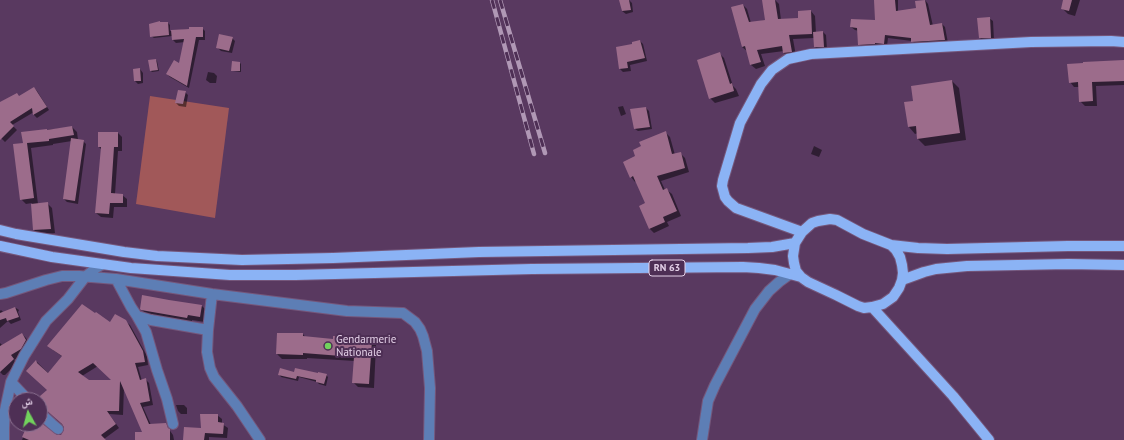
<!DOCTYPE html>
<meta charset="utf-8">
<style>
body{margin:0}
#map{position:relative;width:1124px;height:440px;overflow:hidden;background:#593960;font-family:"PT Sans","Noto Naskh Arabic",sans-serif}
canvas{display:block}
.north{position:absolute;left:8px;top:392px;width:40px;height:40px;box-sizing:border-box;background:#4e2f55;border:1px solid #8a7090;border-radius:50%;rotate:353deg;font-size:11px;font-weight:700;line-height:16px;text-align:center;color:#e4d1e8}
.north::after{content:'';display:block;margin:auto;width:14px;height:18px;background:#72d25d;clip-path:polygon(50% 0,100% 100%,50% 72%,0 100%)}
</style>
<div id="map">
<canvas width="1124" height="440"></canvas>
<div class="north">ش</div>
</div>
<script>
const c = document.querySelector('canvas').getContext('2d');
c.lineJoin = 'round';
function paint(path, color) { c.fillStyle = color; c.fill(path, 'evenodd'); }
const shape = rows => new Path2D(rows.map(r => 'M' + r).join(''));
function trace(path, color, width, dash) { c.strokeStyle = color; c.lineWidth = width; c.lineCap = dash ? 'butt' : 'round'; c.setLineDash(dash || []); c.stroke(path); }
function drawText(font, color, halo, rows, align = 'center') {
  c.font = font + ' "PT Sans",sans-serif'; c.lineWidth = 4; c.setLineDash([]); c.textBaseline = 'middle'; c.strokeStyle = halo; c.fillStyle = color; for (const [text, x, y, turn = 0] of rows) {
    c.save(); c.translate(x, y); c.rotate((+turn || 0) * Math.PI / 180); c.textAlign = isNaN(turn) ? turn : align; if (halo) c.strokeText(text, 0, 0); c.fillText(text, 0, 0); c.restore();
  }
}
paint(shape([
 [150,96,229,108,215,218,136,204]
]), '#a15859');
paint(shape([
 [626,0,629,0,632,3,633,12,626,14,622,11],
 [772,0,775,0,779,4,781,20,799,19,811,11,815,16,816,33,823,32,826,35,827,50,818,50,815,47,814,38,793,39,796,56,788,57,784,53,784,51,761,54,765,66,756,69,751,65,747,51,742,47,743,5,747,9,751,23,766,20],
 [875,0,898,0,898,12,917,9,925,0,928,4,933,26,942,24,945,27,948,43,916,45,912,41,888,38,887,46,863,48,859,44,859,31,855,30,851,27,876,21],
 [1064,0,1080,0,1075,16,1068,14,1062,8],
 [989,18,993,21,994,40,983,41,980,38],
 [168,23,170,25,170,31,202,28,205,31,205,40,199,40,189,88,170,77,167,74,180,65,185,42,176,43,173,40,172,36,154,38,151,36],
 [232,38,235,41,232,53,221,51,217,47],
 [640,41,643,44,647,61,630,65,631,71,623,72,620,69,617,48,634,45],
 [719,53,724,58,733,86,736,89,739,96,715,103,710,98],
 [156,60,157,61,159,71,152,72,151,71],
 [1124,61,1124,85,1096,86,1097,106,1085,106,1080,101,1079,87,1074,87,1070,82],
 [232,62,240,63,241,64,241,72,233,71,232,70],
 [140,69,143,73,143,83,138,84,135,81],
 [208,72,214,73,217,76,216,83,210,83,206,80],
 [952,81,959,88,966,140,925,146,918,139,918,133,915,134,909,127,905,103,914,102],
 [34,88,37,91,49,110,37,118,34,115,34,112,12,125,17,130,5,142,0,137,0,103,20,97],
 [185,92,188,95,186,107,179,106,176,103],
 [623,106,626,114,621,116,618,107],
 [646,108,649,111,652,129,638,131,635,129],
 [72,127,77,132,78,140,83,141,86,144,78,204,67,202,64,199,72,141,53,144,53,145,31,148,38,204,47,203,52,208,55,233,39,235,34,230,32,203,26,204,21,199,24,144,22,133],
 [665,132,670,137,675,155,680,153,685,158,689,172,661,181,665,190,667,190,672,194,681,216,667,222,669,226,654,233,649,228,646,204,636,181,635,182,631,177,637,157],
 [118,133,122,137,122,151,118,151,115,194,122,195,127,199,127,207,114,207,113,218,101,217,96,213,102,150,99,147],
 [814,146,822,150,819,157,811,154],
 [202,306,207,311,205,322,192,320,192,323,147,315,142,310],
 [16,308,19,310,18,312,21,320,11,324,8,321,0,328,0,311,1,310,4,313],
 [125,321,130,325,147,356,148,365,138,367,142,381,145,379,149,383,153,405,143,407,151,425,166,425,173,435,174,440,136,440,143,433,124,387,123,415,109,414,119,428,104,439,105,440,22,440,29,424,40,424,40,423,56,436,61,436,65,431,65,427,50,412,46,410,42,411,40,409,40,400,36,400,49,390,36,361,49,374,63,357,53,350,110,324],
 [98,366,114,381,88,381,82,376],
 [22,334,26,338,30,345,25,353,14,360,17,363,5,375,3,375,0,372,0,343,2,345],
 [303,334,306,338,334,340,334,337,344,338,346,339,371,341,376,345,374,388,358,387,353,382,355,361,307,358,307,359,282,359,277,354],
 [295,373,326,375,328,377,326,386,319,384,317,382,299,377,298,381,281,377,279,374],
 [176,405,184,405,187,408,187,414,181,414,178,411],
 [217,415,222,419,222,424,228,428,227,438,209,437,209,440,184,440,202,429]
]), '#0007');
paint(shape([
 [619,0,629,0,631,10,622,11],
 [762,0,775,0,778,19,798,18,798,11,811,10,812,34,789,35,792,52,783,53,782,46,757,50,761,62,750,65,745,46,742,47,731,7,743,4,749,22,765,20],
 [874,0,895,0,896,11,916,8,915,1,925,0,930,25,942,23,945,40,911,42,911,38,885,35,884,44,875,43,875,44,858,45,857,28,850,27,851,19,875,20],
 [1063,0,1072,0,1069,11,1061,9],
 [990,17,991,38,979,38,977,18],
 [160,21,160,22,168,22,169,35,150,37,149,24],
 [189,27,203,27,203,37,196,37,187,86,166,74,174,60,179,63,184,39,172,40,171,30,189,29],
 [823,31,824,47,814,47,813,32],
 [219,34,233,37,229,51,216,48],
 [640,40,645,58,627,62,628,68,619,69,616,47,632,44,632,42],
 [720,52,730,84,732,83,734,91,709,99,697,60],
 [156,59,158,70,150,71,148,60],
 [1124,60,1124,81,1092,82,1093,101,1079,102,1078,82,1069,83,1067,64,1083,63,1083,62],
 [232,61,240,62,240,71,231,71],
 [140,68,141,81,134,81,133,69],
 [952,80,960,133,917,139,916,126,908,127,904,102,913,101,911,86],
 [34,87,47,107,33,115,32,108,10,122,14,126,0,140,0,102,17,93,19,96],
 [178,90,186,91,183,104,175,103],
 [646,107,650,127,634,129,630,109],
 [72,126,74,135,49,139,49,141,27,143,34,198,20,200,13,144,23,143,21,132,47,129,47,130],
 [666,131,672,154,681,152,685,168,657,176,663,190,667,188,677,211,663,217,665,222,649,229,639,206,645,203,633,176,630,178,623,162,635,156,633,150,641,146,639,142],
 [98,132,118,132,118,147,114,147,111,193,123,194,123,203,110,203,109,214,95,213,101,147,98,147],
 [71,138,84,140,75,201,63,199],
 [48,202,51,229,33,230,31,204],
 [142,295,169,300,202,305,200,317,188,315,187,318,141,310,140,309],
 [82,304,95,313,96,312,110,322,115,314,126,320,143,351,145,362,135,363,140,380,146,378,150,401,140,403,149,424,166,423,168,428,170,429,170,440,135,440,135,432,142,432,120,381,119,411,107,411,116,424,101,435,106,440,29,440,22,437,28,424,40,424,40,422,57,435,61,435,64,430,64,427,62,424,44,408,40,407,40,396,47,390,26,371,36,360,37,363,48,373,62,356,47,346],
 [93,363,111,380,89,380,78,372],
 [15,307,19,317,7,321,6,318,0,320,0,313],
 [22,333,26,340,21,349,11,355,14,359,0,372,0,346],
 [277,333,303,333,303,336,333,339,333,336,344,337,344,338,372,340,369,384,352,383,354,357,303,353,303,355,276,354],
 [280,368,294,372,295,368,318,373,318,372,327,374,324,384,316,382,316,380,297,376,296,379,278,375],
 [200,414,218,414,218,422,224,423,223,434,205,433,204,440,183,440,184,427,201,428]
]), '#9c6c8b');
const minor = shape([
 [116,279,131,307,137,316,151,320,208,330],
 [0,294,6,293,46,280,62,276,79,276,116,279,212,294,347,311,403,313,415,322,420,329,423,336,427,351,430,388,429,440],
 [212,294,208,330,207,352,210,368,214,377,237,406,260,440],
 [137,316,146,332,157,370,167,399,173,424],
 [11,382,28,400],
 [40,413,52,424,58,429],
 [4,440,4,428,5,410,11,382,24,356,46,321,68,299,85,277,96,268,103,264],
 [702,440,708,401,715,385,755,309,769,291,779,282,790,274]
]);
const major = shape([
 [0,230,16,234,124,252,157,256,242,260,333,258,479,252,748,248,772,247,795,243],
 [802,232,736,208,728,201,725,197,722,186,723,180,740,123,761,84,772,70,788,59,811,54,1031,42,1111,41,1124,42],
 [891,245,896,250,900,257,902,265,903,273,902,280,899,288,893,297,883,304,872,307,864,308,858,306,836,295,808,282,801,277,796,271,794,263,793,256,795,243,802,232,812,223,818,221,830,219,837,220,863,234,891,245,918,248,947,249,1068,246,1124,246],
 [0,246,52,257,131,268,230,275,295,275,532,269,743,267,759,268,775,270,801,277],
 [902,280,924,272,936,269,967,266,1068,264,1124,265],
 [872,307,953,396,989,440]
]);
trace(minor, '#75577b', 12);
trace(major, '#75577b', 12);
trace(minor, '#5d7eb5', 10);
trace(major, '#8bb3f5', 10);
const rail = shape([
 [492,0,534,154],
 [500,0,545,153]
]);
trace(rail, '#b098b5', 4.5);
trace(rail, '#4e2f55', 3, [9]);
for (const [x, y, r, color] of [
 [328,346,4,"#72d25d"]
]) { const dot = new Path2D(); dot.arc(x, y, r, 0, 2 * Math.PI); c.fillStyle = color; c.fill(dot); trace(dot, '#4e2f55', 1.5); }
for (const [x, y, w] of [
 [667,268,36]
]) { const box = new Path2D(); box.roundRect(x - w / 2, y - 8, w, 16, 3); c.fillStyle = '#4e2f55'; c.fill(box); trace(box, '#e4d1e8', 1); }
drawText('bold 10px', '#e4d1e8', null, [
 ["RN 63",667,268]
]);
drawText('11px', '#e4d1e8', '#4e2f55', [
 ["Gendarmerie",336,340],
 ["Nationale",336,353]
], 'left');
</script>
